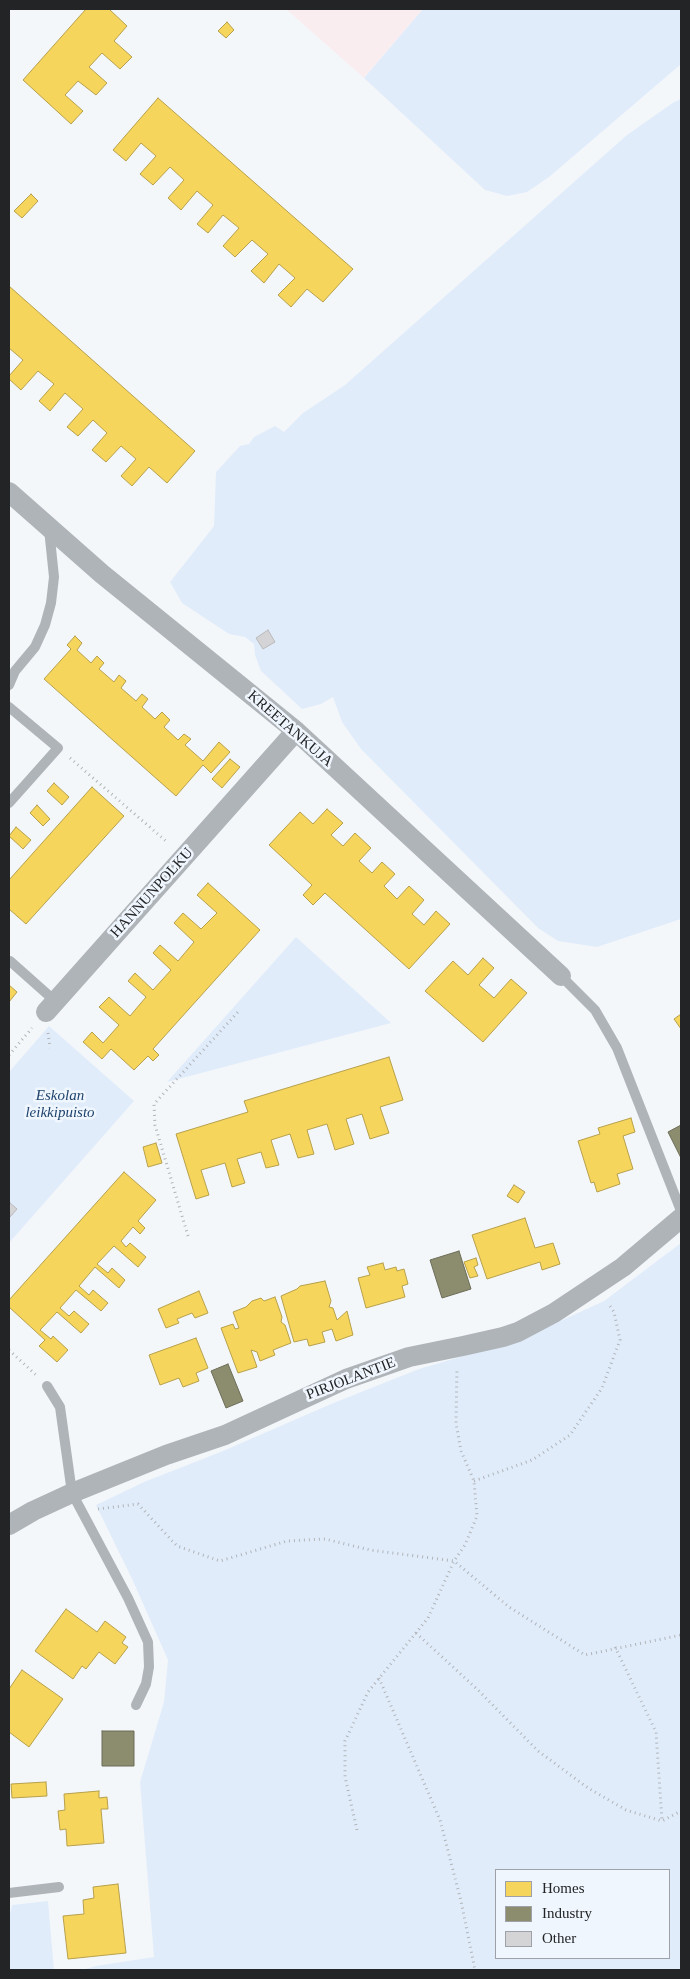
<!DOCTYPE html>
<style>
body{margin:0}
#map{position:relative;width:690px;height:1979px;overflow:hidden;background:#f4f7fa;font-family:"Times New Roman",serif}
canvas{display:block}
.frame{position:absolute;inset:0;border:10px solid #222426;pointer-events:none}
.legend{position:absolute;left:495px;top:1869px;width:175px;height:90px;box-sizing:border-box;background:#f0f6fe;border:1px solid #9ea2a8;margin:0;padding:6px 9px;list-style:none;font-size:15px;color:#222426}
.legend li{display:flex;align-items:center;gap:10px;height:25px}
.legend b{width:25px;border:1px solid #9ea2a8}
</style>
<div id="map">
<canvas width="690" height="1979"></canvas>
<div class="frame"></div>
<ul class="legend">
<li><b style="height:14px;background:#f6d55c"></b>Homes</li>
<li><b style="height:14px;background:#8c8c6e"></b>Industry</li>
<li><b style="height:14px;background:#d4d3d5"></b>Other</li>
</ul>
</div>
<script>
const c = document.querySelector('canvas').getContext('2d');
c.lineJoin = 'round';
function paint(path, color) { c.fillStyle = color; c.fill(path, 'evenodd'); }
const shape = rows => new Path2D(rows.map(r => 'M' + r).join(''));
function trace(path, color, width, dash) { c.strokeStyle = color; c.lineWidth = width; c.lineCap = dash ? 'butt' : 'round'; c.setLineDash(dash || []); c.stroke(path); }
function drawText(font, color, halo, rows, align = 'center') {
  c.font = font + ' "Times New Roman",serif'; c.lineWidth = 5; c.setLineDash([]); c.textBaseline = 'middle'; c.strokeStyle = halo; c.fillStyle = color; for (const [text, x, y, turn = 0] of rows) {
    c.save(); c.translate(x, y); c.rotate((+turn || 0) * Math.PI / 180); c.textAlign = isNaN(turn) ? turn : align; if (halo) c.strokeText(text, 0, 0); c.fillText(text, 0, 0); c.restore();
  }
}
paint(shape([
 [286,9,423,9,364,78]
]), '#faedf0');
paint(shape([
 [423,9,681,9,681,62,680,65,549,177,527,192,507,196,485,190,364,78],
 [681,99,681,919,597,947,558,941,538,928,361,749,342,722,333,697,321,704,302,709,261,671,255,655,254,644,245,637,229,634,182,603,170,582,214,526,216,472,240,446,249,444,254,437,275,426,284,432,303,413,345,385,627,135,674,102],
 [296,937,391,1023,167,1082],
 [49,1026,134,1101,9,1243,9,1072],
 [681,1243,681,1970,82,1970,96,1966,154,1957,140,1782,164,1702,168,1660,133,1581,96,1505,144,1482,223,1451,331,1404,419,1369,521,1339,604,1301],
 [496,1870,669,1870,669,1958,496,1958],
 [48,1901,54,1970,9,1970,9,1918,12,1905]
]), '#e1ecfb');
const homes = shape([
 [86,9,109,9,127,26,114,41,132,57,120,69,102,53,89,67,107,83,96,95,78,81,65,95,83,111,71,124,23,80,86,9],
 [227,22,234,30,226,38,218,31,227,22],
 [158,98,353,269,323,302,307,289,291,307,278,295,295,278,279,264,264,283,251,271,268,254,252,240,235,257,223,246,239,228,223,215,208,233,197,224,213,205,197,191,181,210,168,198,184,180,170,167,153,185,140,174,156,156,141,143,126,161,113,150,158,98],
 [31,194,38,201,22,218,14,211,31,194],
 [9,286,195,451,167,483,149,467,132,486,121,476,136,459,121,446,106,462,92,450,107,433,93,420,78,436,67,427,83,409,65,393,50,411,39,401,54,384,38,371,21,390,9,379,9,376,23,360,9,348,9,286],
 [75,636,82,643,77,650,91,663,97,656,104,663,99,669,114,682,119,675,126,681,121,688,136,701,142,694,148,699,142,707,155,719,162,712,170,720,164,727,178,740,184,734,191,739,185,745,203,761,219,742,230,752,211,773,203,765,176,796,44,679,71,649,67,645,75,636],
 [230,759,240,767,222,788,212,779,230,759],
 [54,783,69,797,62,805,47,791,54,783],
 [92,787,124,816,26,924,9,909,9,880,92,787],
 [37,805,50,819,43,826,30,813,37,805],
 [327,809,343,823,331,835,343,846,355,833,371,848,359,861,372,873,382,862,395,874,384,886,397,899,409,886,424,900,412,914,424,925,436,911,450,924,409,969,325,893,313,905,303,895,312,885,269,845,300,812,313,824,327,809],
 [16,827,31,840,23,849,9,836,16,827],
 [208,883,260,930,153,1049,159,1055,153,1061,148,1056,134,1070,111,1049,102,1059,83,1042,92,1032,103,1043,119,1025,99,1007,109,997,130,1016,146,997,128,981,135,973,153,990,171,970,153,953,160,945,178,961,194,942,174,923,183,913,201,929,217,913,197,895,208,883],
 [483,958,494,968,479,985,494,998,511,979,527,993,483,1042,425,991,453,961,468,975,483,958],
 [9,985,17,992,9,1002,9,985],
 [681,1014,681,1029,674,1019,681,1014],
 [389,1057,403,1100,380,1107,389,1133,370,1139,362,1114,346,1119,354,1144,335,1150,327,1124,307,1130,314,1154,298,1158,290,1134,271,1140,279,1165,266,1168,261,1152,237,1159,245,1183,232,1187,225,1163,201,1170,209,1195,196,1199,176,1134,248,1112,244,1101,389,1057],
 [631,1118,635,1132,623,1136,633,1169,617,1174,620,1184,597,1192,594,1182,591,1183,578,1141,600,1134,598,1128,631,1118],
 [156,1143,162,1163,148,1167,143,1147,156,1143],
 [124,1172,156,1200,138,1221,145,1228,140,1234,133,1227,121,1241,126,1247,130,1243,146,1257,138,1267,114,1246,97,1264,108,1273,112,1268,125,1280,119,1288,95,1267,79,1286,89,1295,93,1290,108,1303,101,1311,76,1290,60,1308,69,1316,74,1311,89,1324,81,1333,57,1312,40,1330,51,1339,53,1336,68,1350,57,1362,39,1346,45,1340,9,1307,9,1300,124,1172],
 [514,1185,525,1192,518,1203,507,1196,514,1185],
 [525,1218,535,1248,553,1243,560,1264,542,1270,540,1262,487,1279,472,1235,525,1218],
 [476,1258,478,1265,474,1267,478,1276,470,1278,464,1262,476,1258],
 [383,1263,385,1270,396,1267,397,1271,404,1269,408,1284,402,1286,405,1297,366,1308,358,1278,370,1275,367,1267,383,1263],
 [325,1281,331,1301,329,1307,333,1308,337,1320,347,1311,353,1335,336,1341,332,1329,322,1332,325,1342,309,1346,307,1339,294,1342,281,1296,297,1289,300,1286,325,1281],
 [199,1291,208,1313,195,1318,192,1313,177,1319,179,1323,166,1328,158,1309,199,1291],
 [275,1297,282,1317,281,1322,285,1325,291,1343,273,1350,275,1355,260,1361,257,1352,251,1350,257,1367,238,1373,221,1328,233,1324,235,1329,239,1328,233,1312,246,1307,252,1301,261,1298,264,1301,275,1297],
 [196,1338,208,1368,196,1373,199,1381,183,1387,179,1378,160,1385,149,1355,196,1338],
 [66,1609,97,1632,105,1621,126,1637,122,1643,128,1647,115,1664,99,1652,86,1669,82,1666,73,1679,35,1651,66,1609],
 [22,1670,63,1699,29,1747,9,1732,9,1689,22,1670],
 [46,1782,47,1796,12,1798,11,1784,46,1782],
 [99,1791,99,1798,107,1797,108,1809,101,1809,104,1843,67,1846,66,1829,60,1830,58,1811,65,1810,64,1794,99,1791],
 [118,1884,126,1953,68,1959,63,1916,84,1914,83,1900,94,1898,93,1887,118,1884]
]);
paint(homes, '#f6d55c');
trace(homes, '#b6a04c', 1);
const industry = shape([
 [681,1125,681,1158,668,1132,681,1125],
 [459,1251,471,1289,442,1298,430,1260,459,1251],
 [228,1364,243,1401,226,1408,211,1371,228,1364],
 [102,1731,134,1731,134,1766,102,1766,102,1731]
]);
paint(industry, '#8c8c6e');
trace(industry, '#6c6d58', 1);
const building = shape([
 [268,630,275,642,263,649,256,638,268,630],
 [10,1203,17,1209,10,1217,9,1205,10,1203]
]);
paint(building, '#d4d3d5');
trace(building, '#bbbabc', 1);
trace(shape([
 [70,758,167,842],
 [48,1033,50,1048],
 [9,1055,32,1028],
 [188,1236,155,1125,154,1104,238,1012],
 [9,1350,36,1375],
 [474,1481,532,1460,570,1435,602,1388,620,1340,614,1312,608,1303],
 [98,1509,138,1504,177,1546,220,1561,287,1541,325,1539,370,1550,454,1561,509,1607,585,1655,681,1635],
 [416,1633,478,1690,538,1751,588,1788,626,1810,662,1821,681,1811],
 [615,1647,656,1732,662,1821],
 [379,1678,440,1820,461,1901,475,1970],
 [357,1830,345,1777,345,1741,368,1692,428,1618,454,1561,465,1545,477,1516,474,1481,461,1451,456,1423,457,1368]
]), '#b0b4b8', 3, [1, 4]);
trace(shape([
 [9,685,15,671,35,647,45,625,51,603,54,577,49,529],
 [9,707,58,748,9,803],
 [9,962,10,961,55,1001],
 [561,976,595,1010,617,1048,681,1211],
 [47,1386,60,1407,72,1493,128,1598,148,1642,149,1667,146,1684,136,1705],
 [9,1893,59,1887]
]), '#afb4b9', 10);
trace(shape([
 [9,492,102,574,296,731,561,976],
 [46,1012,296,731],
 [9,1525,33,1511,72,1493,166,1455,225,1435,346,1379,409,1357,463,1346,503,1337,518,1332,554,1313,623,1267,681,1218]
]), '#afb4b9', 20);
drawText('15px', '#222426', '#f0f6fe', [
 ["KREETANKUJA",290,729,41],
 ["HANNUNPOLKU",152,893,-48],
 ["PIRJOLANTIE",351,1379,-21]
]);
drawText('italic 15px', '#20446e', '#f0f6fe', [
 ["Eskolan",60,1096],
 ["leikkipuisto",60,1113]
]);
</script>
